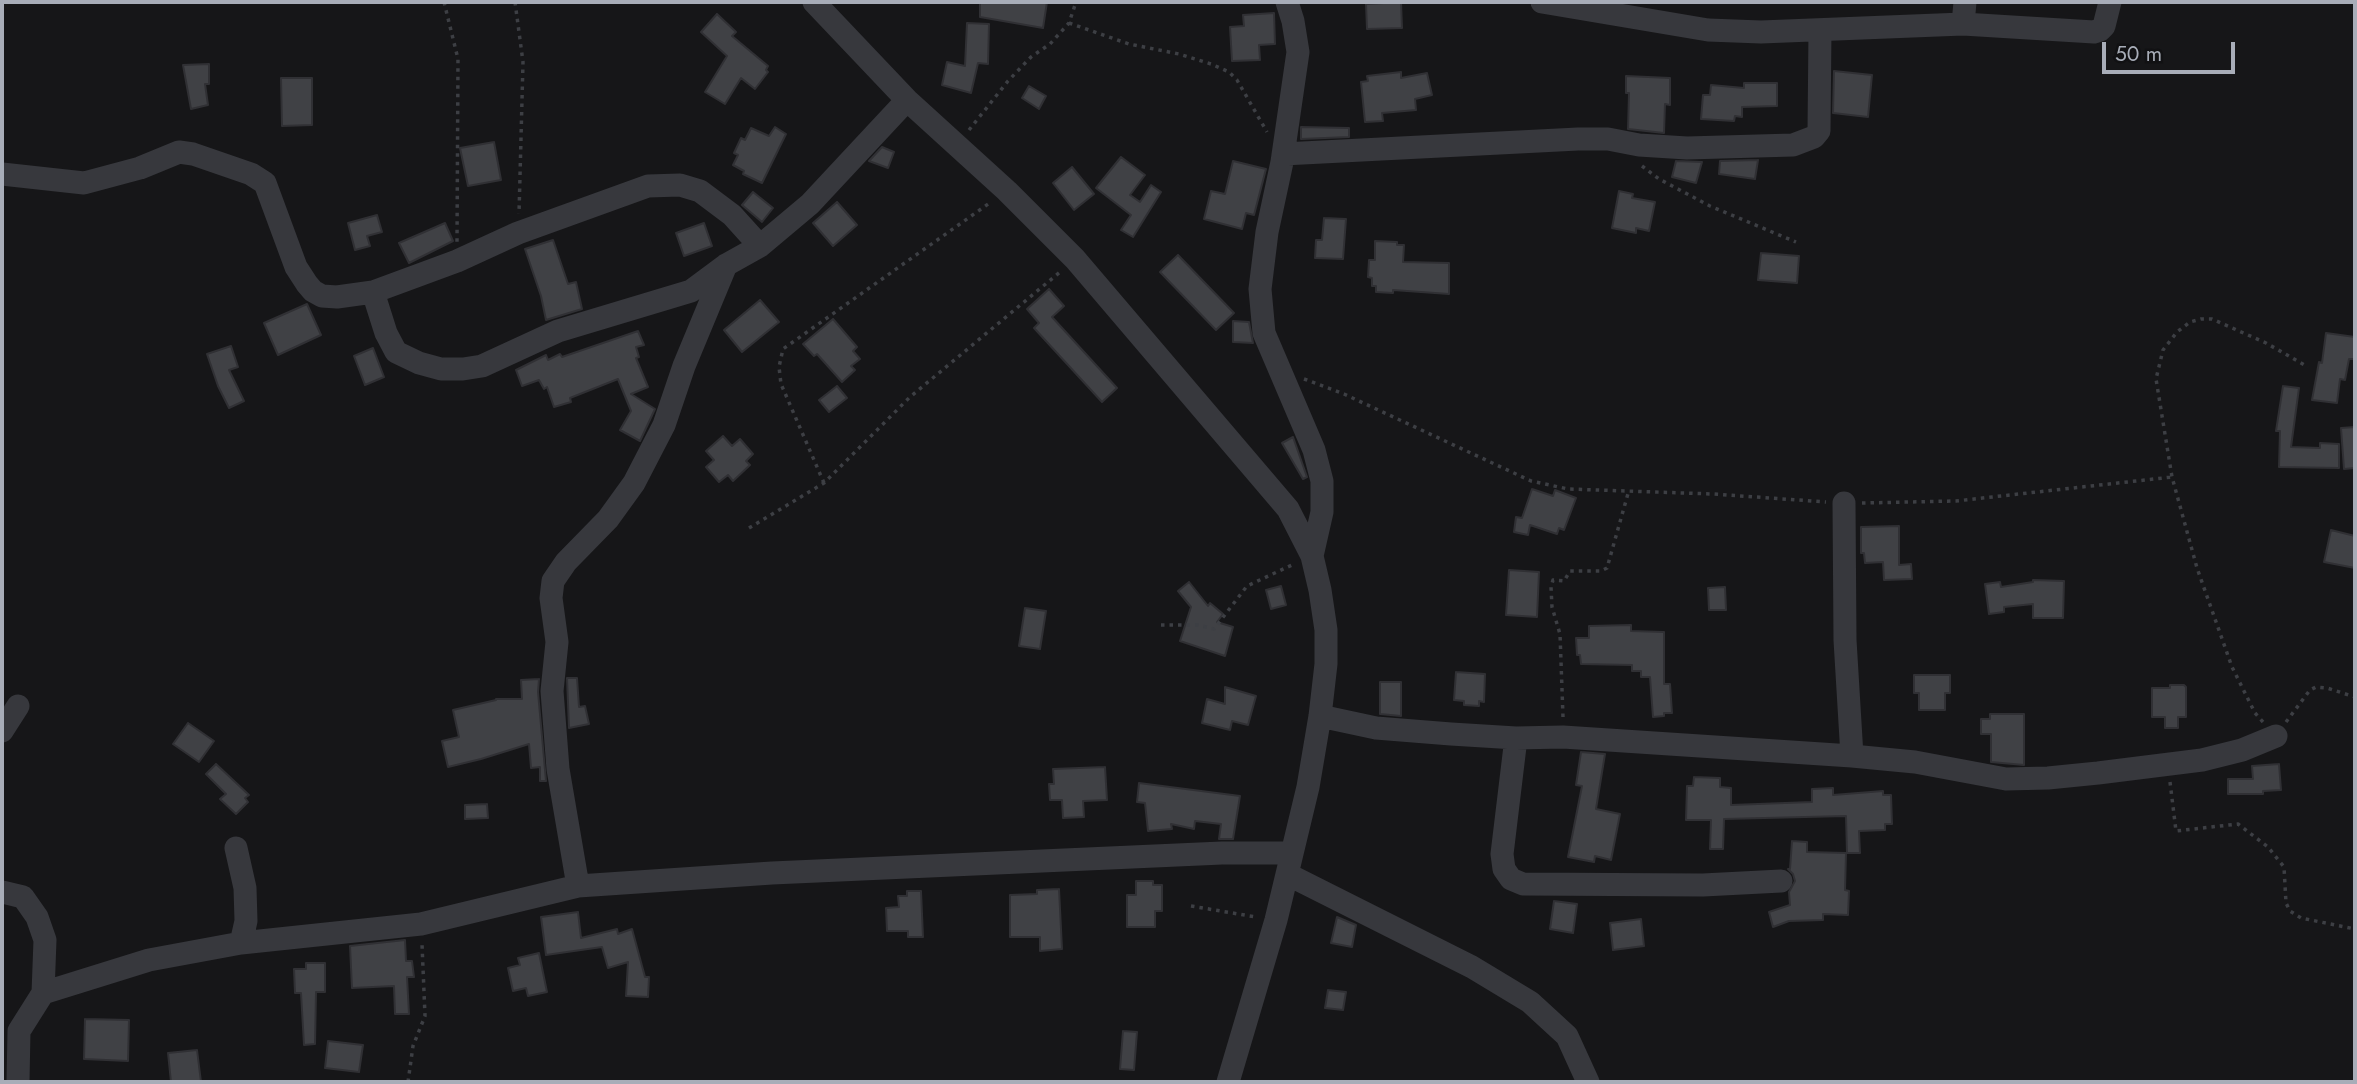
<!DOCTYPE html>
<style>
body{margin:0}
#map{position:relative;width:2357px;height:1084px;overflow:hidden;background:#161618;font-family:Jost,sans-serif}
canvas{display:block}
.frame{position:absolute;inset:0;border:4px solid #a8adb8;pointer-events:none}
.scale{position:absolute;left:2102px;top:42px;width:133px;height:32px;box-sizing:border-box;border:4px solid #a8adb8;border-top:0;padding-left:9px;font-size:21px;line-height:24px;white-space:nowrap;color:#a8adb8;-webkit-text-stroke:5px #111113;paint-order:stroke}
</style>
<div id="map">
<canvas width="2357" height="1084"></canvas>
<div class="frame"></div>
<div class="scale">50 m</div>
</div>
<script>
const c = document.querySelector('canvas').getContext('2d');
c.lineJoin = 'round';
function paint(path, color) { c.fillStyle = color; c.fill(path, 'evenodd'); }
const shape = rows => new Path2D(rows.map(r => 'M' + r).join(''));
function trace(path, color, width, dash) { c.strokeStyle = color; c.lineWidth = width; c.lineCap = dash ? 'butt' : 'round'; c.setLineDash(dash || []); c.stroke(path); }
const building = shape([
 [980,2,1047,2,1043,28,980,17,980,2],
 [1401,2,1402,28,1367,29,1366,4,1401,2],
 [1274,13,1275,44,1259,45,1260,60,1232,61,1230,27,1244,26,1243,15,1274,13],
 [717,14,736,32,732,36,768,66,766,70,768,72,755,89,741,78,725,104,705,92,727,56,701,32,717,14],
 [967,23,989,24,988,64,978,63,971,93,942,85,947,62,965,66,967,23],
 [209,64,209,84,205,84,208,105,191,109,183,65,209,64],
 [1834,71,1872,75,1868,117,1833,113,1834,71],
 [1401,72,1401,78,1427,73,1432,95,1415,99,1416,110,1382,113,1383,121,1365,122,1361,82,1368,81,1367,76,1401,72],
 [1626,76,1670,78,1670,105,1665,104,1664,133,1628,129,1629,93,1626,93,1626,76],
 [281,78,312,78,312,125,282,126,281,78],
 [1744,83,1777,83,1777,106,1742,107,1742,117,1735,116,1734,121,1701,119,1703,95,1710,95,1711,85,1744,88,1744,83],
 [1029,86,1046,96,1039,109,1022,98,1029,86],
 [775,127,786,134,762,183,743,174,744,171,733,165,738,155,734,153,741,138,745,140,751,128,769,136,775,127],
 [1301,127,1349,128,1349,137,1301,139,1301,127],
 [494,142,501,180,468,186,460,148,494,142],
 [882,147,894,152,888,168,869,161,882,147],
 [1121,157,1145,175,1130,195,1140,202,1151,185,1161,192,1133,237,1121,230,1131,215,1096,188,1121,157],
 [1758,160,1755,179,1719,174,1720,161,1758,160],
 [1233,161,1266,169,1254,215,1246,213,1242,229,1204,219,1211,191,1225,194,1233,161],
 [1676,161,1702,162,1696,183,1672,177,1676,161],
 [1072,167,1094,194,1074,210,1053,183,1072,167],
 [1619,191,1633,194,1632,198,1655,202,1649,231,1636,228,1636,233,1612,228,1619,191],
 [753,192,773,208,762,222,742,205,753,192],
 [837,202,857,225,833,246,813,223,837,202],
 [377,215,382,232,367,236,370,246,355,250,348,223,377,215],
 [1324,218,1346,219,1343,259,1315,258,1316,240,1322,240,1324,218],
 [445,223,453,241,409,263,399,243,445,223],
 [704,223,712,246,684,256,676,233,704,223],
 [553,240,568,284,576,282,582,309,546,320,541,296,525,249,553,240],
 [1375,241,1397,242,1397,245,1404,245,1403,262,1449,263,1449,294,1393,290,1393,293,1376,292,1376,286,1372,286,1372,278,1368,277,1369,260,1375,260,1375,241],
 [1761,253,1799,256,1797,283,1758,280,1761,253],
 [1178,255,1234,313,1216,330,1160,272,1178,255],
 [1049,289,1064,306,1052,317,1117,388,1102,402,1034,328,1039,323,1027,309,1049,289],
 [760,300,779,322,742,352,724,330,760,300],
 [307,304,321,335,278,355,264,323,307,304],
 [833,319,857,347,853,351,860,359,851,366,855,370,842,382,817,354,814,356,803,344,833,319],
 [1233,321,1249,322,1253,343,1233,342,1233,321],
 [638,331,644,345,636,347,639,357,636,358,648,387,631,394,655,409,640,441,620,430,631,411,618,379,570,398,571,402,554,407,547,387,544,389,539,380,522,386,516,370,546,355,548,360,560,354,562,357,638,331],
 [2326,333,2355,337,2355,359,2349,359,2345,380,2340,379,2337,403,2312,400,2319,362,2322,363,2326,333],
 [231,346,238,367,229,370,244,401,229,408,218,386,207,354,231,346],
 [373,348,384,377,365,385,354,356,373,348],
 [837,386,847,398,829,412,819,400,837,386],
 [2283,386,2299,388,2291,447,2320,448,2320,443,2339,444,2339,468,2279,467,2280,431,2276,431,2283,386],
 [2355,427,2355,468,2344,469,2341,428,2355,427],
 [723,436,732,446,740,439,753,454,746,461,750,465,733,481,728,475,719,482,706,467,714,460,706,451,723,436],
 [1293,437,1307,477,1303,479,1282,443,1293,437],
 [1532,489,1553,496,1555,490,1576,498,1564,530,1559,528,1557,534,1530,525,1528,535,1514,532,1516,517,1522,518,1532,489],
 [1899,526,1899,565,1911,564,1912,579,1884,580,1883,562,1865,563,1864,553,1861,553,1861,527,1899,526],
 [2331,530,2355,536,2355,568,2324,562,2331,530],
 [1509,570,1539,572,1537,617,1506,615,1509,570],
 [2033,580,2064,581,2063,618,2033,618,2033,604,2004,607,2004,612,1989,614,1985,584,2000,582,2001,587,2033,582,2033,580],
 [1189,582,1208,606,1210,603,1223,614,1217,622,1233,627,1225,656,1180,641,1191,607,1178,591,1189,582],
 [1281,586,1286,605,1271,609,1266,590,1281,586],
 [1725,587,1726,610,1709,610,1708,588,1725,587],
 [1025,608,1046,611,1040,649,1019,646,1025,608],
 [1631,625,1631,631,1664,632,1664,684,1670,684,1672,713,1664,713,1664,716,1653,717,1650,677,1641,677,1641,671,1632,671,1632,665,1581,664,1580,655,1577,655,1576,638,1589,638,1589,626,1631,625],
 [1456,672,1485,674,1484,702,1479,701,1479,706,1464,705,1464,701,1454,700,1456,672],
 [1914,675,1950,675,1950,693,1945,693,1945,710,1919,710,1919,693,1914,693,1914,675],
 [567,678,577,678,579,707,585,706,589,724,569,728,567,678],
 [539,679,538,692,546,781,540,781,540,767,531,768,529,744,481,759,448,767,442,741,459,737,453,710,496,700,496,699,522,699,521,680,539,679],
 [1380,682,1401,682,1401,716,1380,714,1380,682],
 [2170,685,2184,685,2186,687,2186,717,2178,717,2178,728,2165,728,2165,717,2152,717,2152,688,2170,688,2170,685],
 [1225,687,1256,696,1248,725,1232,721,1230,730,1202,723,1207,699,1225,704,1225,687],
 [1990,714,2024,714,2024,765,1991,762,1991,734,1981,734,1981,719,1990,719,1990,714],
 [188,723,214,741,199,762,173,744,188,723],
 [1581,752,1605,754,1596,809,1620,814,1611,860,1595,856,1594,862,1568,857,1582,786,1576,785,1581,752],
 [216,764,249,795,245,798,248,802,236,814,220,799,226,794,206,774,216,764],
 [2279,764,2281,790,2263,791,2263,794,2228,794,2228,779,2253,779,2252,766,2279,764],
 [1105,767,1107,800,1083,801,1084,817,1063,818,1062,800,1050,800,1049,784,1054,784,1053,769,1105,767],
 [1694,777,1720,778,1720,787,1731,788,1731,805,1812,802,1812,789,1833,788,1833,795,1883,791,1883,795,1891,795,1892,824,1885,824,1885,830,1859,831,1860,853,1847,853,1846,816,1724,819,1723,849,1710,849,1711,820,1686,820,1687,786,1693,786,1694,777],
 [1139,783,1240,796,1233,839,1219,839,1221,824,1195,821,1194,829,1171,824,1172,829,1148,831,1145,803,1137,802,1139,783],
 [487,804,488,818,465,819,465,805,487,804],
 [1792,841,1807,842,1807,852,1846,853,1845,890,1849,891,1848,915,1823,914,1823,920,1789,921,1773,927,1769,912,1790,905,1789,892,1795,881,1793,874,1788,869,1790,869,1792,841],
 [1136,881,1153,881,1153,885,1162,885,1162,911,1155,911,1155,927,1127,927,1127,895,1136,895,1136,881],
 [1059,889,1062,949,1040,951,1040,937,1010,937,1010,895,1037,894,1037,890,1059,889],
 [907,891,921,891,923,937,908,937,908,931,887,931,886,908,899,907,898,896,907,896,907,891],
 [1554,901,1577,904,1573,933,1550,929,1554,901],
 [578,912,581,938,617,929,618,934,632,929,645,977,649,977,648,997,626,996,628,962,608,968,602,947,546,955,541,917,578,912],
 [1337,917,1356,925,1352,947,1331,943,1337,917],
 [1641,919,1644,946,1613,950,1610,923,1641,919],
 [405,940,406,961,412,961,414,977,407,977,409,1014,395,1014,394,986,352,988,350,946,405,940],
 [539,953,547,992,528,996,526,988,513,991,508,968,520,965,518,958,539,953],
 [306,963,325,963,325,992,316,992,315,1044,304,1045,301,993,295,993,294,969,306,969,306,963],
 [1328,990,1346,992,1343,1010,1325,1008,1328,990],
 [85,1019,129,1020,128,1061,84,1059,85,1019],
 [1123,1031,1137,1032,1134,1070,1120,1069,1123,1031],
 [328,1041,363,1045,359,1072,325,1068,328,1041],
 [197,1050,201,1082,171,1082,168,1053,197,1050]
]);
paint(building, '#404145');
trace(building, '#303034', 2);
trace(shape([
 [444,2,458,59,457,242],
 [515,2,523,62,519,214],
 [1069,23,1129,44,1179,54,1211,64,1229,72,1237,80,1267,132],
 [969,130,1008,81,1031,57,1050,44,1069,23,1076,2],
 [1642,166,1659,179,1710,206,1796,242],
 [1304,379,1344,394,1531,481,1568,489,1713,494,1826,502],
 [824,483,781,384,779,367,783,349,991,202],
 [1862,503,1956,501,2172,477],
 [749,528,824,483,910,397,1060,272],
 [1161,625,1198,625,1214,629,1247,586,1294,564],
 [1563,717,1560,634,1552,607,1551,587,1553,580,1564,581,1570,571,1601,571,1607,568,1629,490],
 [2263,722,2255,713,2232,667,2197,568,2172,477,2156,379,2163,350,2177,332,2190,322,2201,319,2212,319,2266,343,2308,367],
 [2286,722,2310,690,2316,687,2327,688,2355,697],
 [2170,782,2176,831,2238,824,2268,847,2284,867,2286,903,2290,911,2301,918,2355,929],
 [1191,906,1256,917],
 [408,1082,413,1046,425,1016,422,944]
]), '#3d3f44', 3.5, [3.5, 5]);
trace(shape([
 [814,2,907,100,1007,191,1075,259,1288,509,1312,556,1320,590,1326,630,1326,664,1320,716,1308,787,1276,920,1228,1082],
 [1287,2,1293,21,1298,52,1282,162,1267,232,1260,289,1264,333,1314,450,1322,481,1322,512,1312,556],
 [1542,2,1708,30,1761,32,1963,24,2094,32,2100,30,2104,26,2110,2],
 [1963,24,1965,2],
 [1283,154,1578,139,1608,139,1639,145,1687,148,1793,145,1814,137,1819,131,1820,30],
 [2,174,84,183,140,168,179,152,193,154,251,174,265,183,296,267,307,284,313,291,322,296,337,297,373,292,457,261,518,233,648,186,680,185,700,191,732,215,760,246],
 [373,292,386,333,396,352,419,363,441,369,463,369,482,366,558,331,691,291,726,265,760,246,810,204,907,100],
 [1844,503,1845,640,1852,756],
 [1320,716,1376,728,1451,734,1516,738,1563,737,1852,756,1915,762,2006,779,2048,778,2098,773,2202,760,2242,750,2276,736],
 [2,731,18,706],
 [1516,738,1502,854,1504,869,1511,879,1523,884,1703,885,1781,881],
 [236,848,245,888,246,921,241,943],
 [1287,874,1472,967,1530,1002,1567,1036,1588,1082],
 [578,886,558,769,552,691,557,642,551,598,553,581,566,562,608,519,634,483,664,425,684,366,726,265],
 [2,892,23,897,37,917,45,940,43,993],
 [18,1082,19,1031,43,993,149,960,241,943,421,924,578,886,772,873,1222,853,1291,853]
]), '#37383d', 23);
</script>
